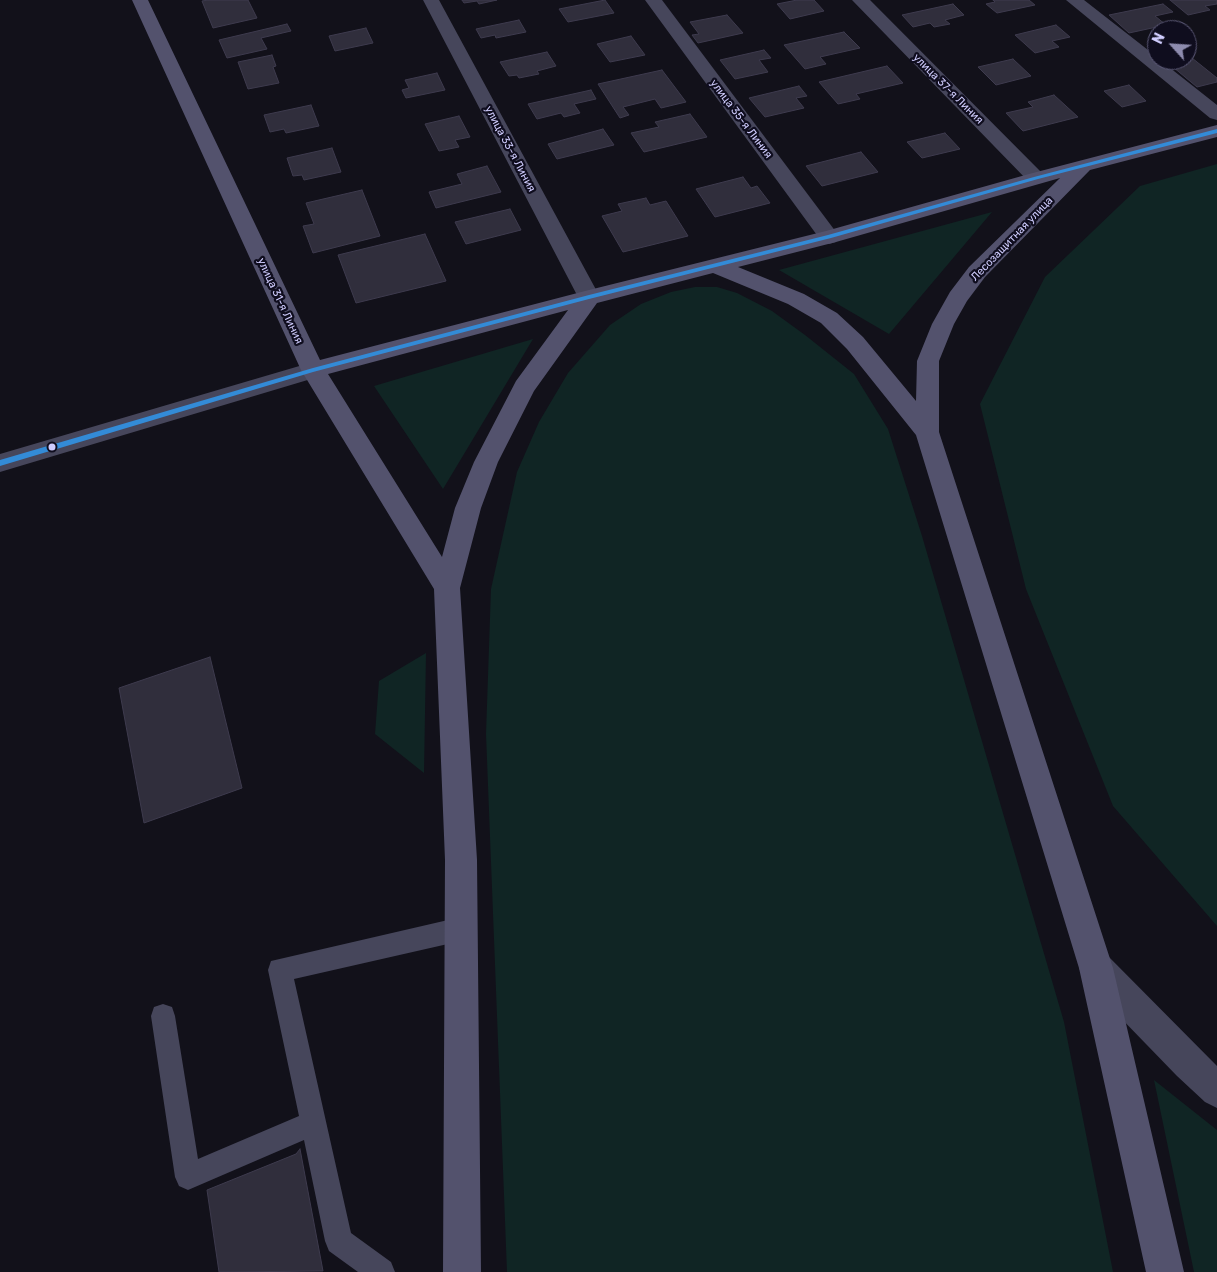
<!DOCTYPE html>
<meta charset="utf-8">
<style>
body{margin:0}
#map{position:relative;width:1217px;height:1272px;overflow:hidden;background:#12111a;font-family:Rubik,sans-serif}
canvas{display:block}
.north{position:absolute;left:1147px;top:20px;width:50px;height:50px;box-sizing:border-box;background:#0f0d1e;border:1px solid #5c5977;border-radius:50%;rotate:296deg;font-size:14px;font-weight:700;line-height:20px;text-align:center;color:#cfccfd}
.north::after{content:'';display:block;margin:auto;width:18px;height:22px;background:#8d8bae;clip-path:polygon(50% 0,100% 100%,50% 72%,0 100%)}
</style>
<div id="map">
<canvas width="1217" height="1272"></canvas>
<div class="north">N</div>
</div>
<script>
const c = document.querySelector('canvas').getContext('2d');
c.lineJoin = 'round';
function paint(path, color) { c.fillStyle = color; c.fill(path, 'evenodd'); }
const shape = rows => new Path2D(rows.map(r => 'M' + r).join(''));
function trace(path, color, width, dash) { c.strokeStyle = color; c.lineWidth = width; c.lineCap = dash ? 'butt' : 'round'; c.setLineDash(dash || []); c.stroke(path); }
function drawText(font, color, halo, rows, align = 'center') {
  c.font = font + ' Rubik,sans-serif'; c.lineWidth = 4.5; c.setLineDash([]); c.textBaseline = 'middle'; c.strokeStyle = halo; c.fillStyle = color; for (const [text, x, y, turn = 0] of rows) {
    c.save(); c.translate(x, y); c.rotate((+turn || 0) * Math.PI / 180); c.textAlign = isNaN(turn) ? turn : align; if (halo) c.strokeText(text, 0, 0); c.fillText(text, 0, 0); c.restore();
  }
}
paint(shape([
 [1217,164,1217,926,1113,806,1026,589,980,404,1045,277,1140,186],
 [992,212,889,334,779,270],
 [695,287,717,287,737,293,772,311,805,335,854,374,888,429,922,536,1064,1022,1113,1272,507,1272,486,734,491,589,517,472,539,422,568,373,610,325,641,304,671,292],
 [533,339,443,489,374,386],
 [426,653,424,773,375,734,379,681],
 [1154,1080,1217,1130,1217,1272,1194,1272]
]), '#102524');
const building = shape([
 [208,0,248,0,257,18,213,28,202,1,208,0],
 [462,0,497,0,479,4,477,1,464,3,462,0],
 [605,0,614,13,568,22,559,9,605,0],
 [797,0,814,0,824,11,790,19,777,4,797,0],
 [993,0,1029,0,1035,5,997,13,986,4,995,2,993,0],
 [1170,0,1217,0,1217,4,1205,6,1210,10,1188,15,1170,0],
 [953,4,964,15,945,20,950,24,934,27,930,23,913,27,902,15,953,4],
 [1163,4,1173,12,1155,16,1166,25,1129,33,1109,15,1163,4],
 [727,15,743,33,698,43,692,35,699,34,690,22,727,15],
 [519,20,526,32,496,38,495,35,481,38,476,29,519,20],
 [287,24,291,31,261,38,267,49,227,58,219,40,287,24],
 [1056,25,1070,37,1052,41,1059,47,1035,53,1015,35,1056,25],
 [366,28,373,43,335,51,329,36,366,28],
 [844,32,860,48,820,57,826,64,805,69,784,45,844,32],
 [631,36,645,55,610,62,597,44,631,36],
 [764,50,771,58,759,60,768,72,735,79,720,60,764,50],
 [547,52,556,66,537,71,539,74,519,78,517,75,509,76,500,62,547,52],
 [1187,54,1217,78,1217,82,1197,87,1173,67,1168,69,1158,61,1187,60,1187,54],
 [272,55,276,66,273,67,279,83,248,89,238,62,272,55],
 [1013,59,1031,76,996,85,978,67,1013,59],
 [887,66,903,83,856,94,860,99,838,104,819,82,887,66],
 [662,70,686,102,661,108,655,99,623,107,629,115,620,118,598,84,662,70],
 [437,73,445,90,406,98,402,90,409,88,405,80,437,73],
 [1129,85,1146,101,1122,107,1104,91,1129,85],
 [799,86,807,96,796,98,804,108,765,117,749,98,799,86],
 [591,90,596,99,574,104,580,113,564,117,561,113,537,119,528,104,591,90],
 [1054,95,1078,117,1023,131,1006,113,1033,107,1028,102,1054,95],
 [311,105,319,126,286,133,284,129,270,132,264,115,311,105],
 [690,114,707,137,644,152,631,133,659,127,655,122,690,114],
 [459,116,470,137,455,140,459,147,439,151,425,124,459,116],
 [603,129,614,145,557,159,548,144,603,129],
 [945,133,960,149,922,158,907,142,945,133],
 [332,148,341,172,304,180,302,175,293,176,287,158,332,148],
 [861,152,878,172,822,186,806,166,861,152],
 [487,166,501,192,436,208,429,192,462,184,457,174,487,166],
 [743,177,751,188,757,186,770,203,715,217,696,189,743,177],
 [362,190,380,236,313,253,303,226,314,224,306,203,362,190],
 [646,198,650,205,666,201,688,236,623,252,602,216,622,211,618,204,646,198],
 [510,209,521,230,466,244,455,222,510,209],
 [425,234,446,281,356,303,338,255,425,234],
 [210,657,242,788,144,823,119,688,210,657],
 [300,1149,323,1271,219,1272,207,1190,296,1154,300,1149]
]);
paint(building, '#302e3c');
trace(building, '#3e3b4e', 1);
paint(shape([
 [461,917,469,921,473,929,469,937,461,941,294,979,351,1233,391,1262,395,1272,358,1272,329,1251,325,1241,304,1140,188,1190,179,1186,175,1177,151,1016,154,1007,163,1004,172,1007,175,1016,198,1159,299,1116,268,970,271,961,461,917]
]), '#46465b');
paint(shape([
 [423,0,439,0,600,297,597,302,589,304,581,302,578,297,423,0],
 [645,0,662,0,836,232,839,237,836,242,829,244,822,242,645,0],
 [852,0,870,0,1043,174,1046,178,1043,182,1036,184,1029,182,852,0],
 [1066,0,1084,0,1157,57,1157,60,1160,60,1217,105,1217,120,1210,118,1066,0],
 [313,362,321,364,325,370,321,376,0,472,0,454,313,362],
 [1096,951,1108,956,1217,1066,1217,1108,1205,1102,1177,1076,1084,980,1079,968,1084,956,1096,951]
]), '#46465b');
paint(shape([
 [132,0,148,0,320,360,589,290,826,231,1029,174,1217,125,1217,137,1090,170,985,277,967,301,954,324,939,361,939,432,1113,968,1184,1272,1146,1272,1079,968,916,435,847,349,821,323,788,304,713,273,597,303,534,391,498,462,481,508,460,588,477,860,481,1272,443,1272,445,860,434,589,301,370,132,0],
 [1060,178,969,267,950,292,932,324,917,361,916,401,863,337,837,313,804,294,738,267,836,242,1060,178],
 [568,310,516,381,474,462,455,508,442,557,328,374,568,310]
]), '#53526d');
paint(shape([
 [1217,129,1217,133,1038,179,831,238,589,299,313,372,0,466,0,460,313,368,589,295,828,235,1034,177,1217,129]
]), '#338bd7');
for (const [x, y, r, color] of [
 [52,447,4.5,"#cfccfd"]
]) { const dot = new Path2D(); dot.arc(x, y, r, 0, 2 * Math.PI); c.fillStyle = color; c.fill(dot); trace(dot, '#0f0d1e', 2); }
drawText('11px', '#cfccfd', '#0f0d1e', [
 ["улица 37-я Линия",948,89,45],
 ["улица 35-я Линия",741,119,53],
 ["улица 33-я Линия",510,149,62],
 ["Лесозащитная улица",1012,239,-46],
 ["улица 31-я Линия",280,301,65]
]);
</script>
